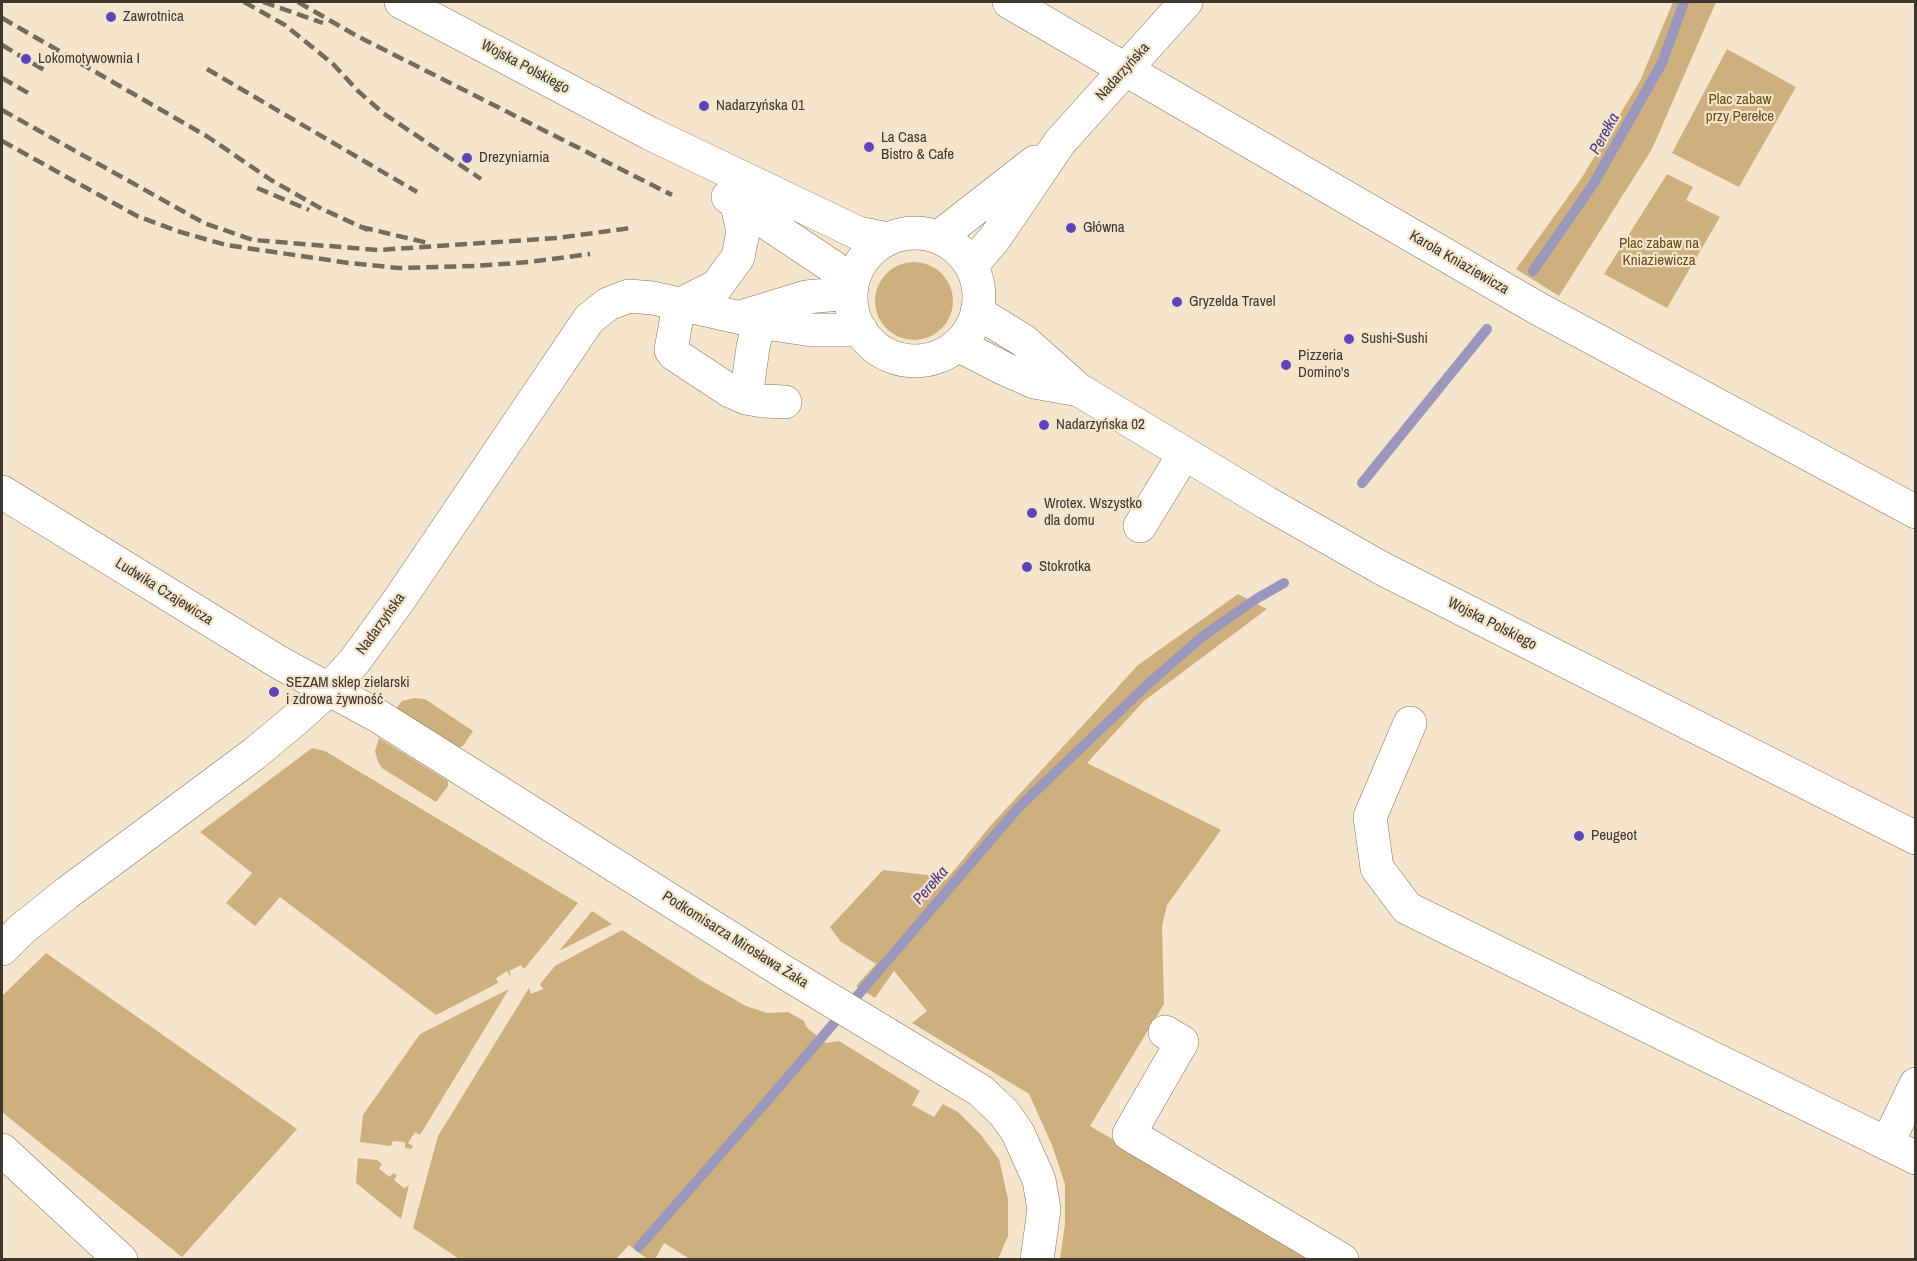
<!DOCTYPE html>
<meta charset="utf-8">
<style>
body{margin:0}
#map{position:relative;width:1917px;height:1261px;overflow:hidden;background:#f4e5cc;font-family:"Archivo Narrow",sans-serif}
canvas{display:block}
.frame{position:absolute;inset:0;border:3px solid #3d372d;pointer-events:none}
</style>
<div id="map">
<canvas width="1917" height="1261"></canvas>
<div class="frame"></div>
</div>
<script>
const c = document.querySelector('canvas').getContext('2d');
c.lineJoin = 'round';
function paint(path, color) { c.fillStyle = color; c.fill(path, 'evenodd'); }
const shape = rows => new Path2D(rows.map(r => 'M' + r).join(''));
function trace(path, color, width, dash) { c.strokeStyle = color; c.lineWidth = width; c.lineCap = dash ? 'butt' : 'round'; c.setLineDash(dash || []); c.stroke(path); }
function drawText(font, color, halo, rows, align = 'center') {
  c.font = font + ' "Archivo Narrow",sans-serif'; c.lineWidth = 4.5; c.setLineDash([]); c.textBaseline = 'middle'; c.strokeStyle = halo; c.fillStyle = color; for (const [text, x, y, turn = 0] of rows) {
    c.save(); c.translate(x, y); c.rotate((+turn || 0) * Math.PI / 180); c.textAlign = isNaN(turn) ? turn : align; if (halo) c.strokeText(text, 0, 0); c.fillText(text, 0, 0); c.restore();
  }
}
paint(shape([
 [1673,2,1716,2,1652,149,1559,296,1516,269,1581,179,1640,81],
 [1727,49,1796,87,1739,187,1672,153],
 [1667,174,1693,187,1686,200,1720,217,1667,308,1604,274],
 '875 301a39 39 0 1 1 78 0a39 39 0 1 1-78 0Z',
 [1238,594,1267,609,1144,701,1087,763,1221,830,1167,905,1162,926,1164,1004,1090,1126,1316,1259,1060,1259,1065,1224,1065,1184,1052,1145,1029,1094,912,1023,927,1011,894,971,875,998,856,986,876,964,840,941,830,927,883,870,937,876,946,880,992,824,1138,665],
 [414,698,425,699,473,731,463,746,456,748,394,711,402,701],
 [379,738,448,781,448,786,436,802,382,768,378,762,375,751],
 [312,748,325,751,578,903,524,969,521,965,509,971,511,975,510,976,507,971,496,978,498,983,436,1015,280,897,255,926,226,903,252,873,200,832],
 [592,911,612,924,559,951],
 [622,930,702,981,746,1006,767,1013,788,1012,804,1021,806,1027,826,1043,839,1041,920,1091,912,1105,934,1117,943,1104,958,1112,981,1135,999,1159,1008,1199,1008,1236,998,1259,690,1259,664,1243,655,1259,647,1259,629,1245,616,1259,459,1259,413,1228,438,1136,529,988,531,994,543,989,540,984,555,966],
 [46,953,297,1129,182,1257,2,1112,2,996],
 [509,989,420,1135,415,1132,408,1143,413,1146,411,1149,405,1148,405,1142,393,1141,391,1146,360,1142,363,1115,420,1034],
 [358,1158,377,1160,382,1164,379,1169,390,1177,393,1173,397,1175,394,1180,404,1188,409,1185,401,1219,356,1183]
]), '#ceb07e');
trace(shape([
 [1533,271,1594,183,1662,63,1684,2],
 [1362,483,1487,329],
 [639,1247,781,1085,1018,808,1148,684,1203,636,1256,599,1284,583]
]), '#9b96bc', 10);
const minor = shape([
 [401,2,649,133,858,233,887,239],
 [1009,2,1537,308,1916,512],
 [728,197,833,267,851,293],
 [737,204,743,232,738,257,717,286,679,305,671,350,674,354,730,391,746,398,763,401,785,402],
 '851 297a64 64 0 1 1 128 0a64 64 0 1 1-128 0Z',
 [939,237,1035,162],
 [972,265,995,238,1060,142,1186,2],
 [977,312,1024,341,1079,390,1267,503,1383,569,1916,838],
 [744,316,806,297,851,293],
 [958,345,1005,369,1034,382,1079,390],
 [746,398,753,347,759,322],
 [2,492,280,663,378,716,784,972,981,1091,1004,1113,1018,1133,1039,1180,1044,1209,1037,1260],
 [1140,526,1184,454],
 [1410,723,1370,817,1377,868,1407,908,1916,1158],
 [2,949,22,929,67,893,254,754,296,719,328,690,354,662,399,600,589,319,608,304,629,296,653,298,759,322,812,330,861,330],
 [1165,1032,1182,1042,1129,1134,1342,1260],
 [1887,1144,1916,1084],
 [2,1150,121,1260]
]);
trace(minor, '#83755f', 34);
trace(minor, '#fff', 33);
trace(shape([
 [244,2,285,25,333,64,358,91,383,113,481,179],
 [263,2,323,23],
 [298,2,357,36,672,195],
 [2,18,208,137,271,180,322,209,368,230],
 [2,45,44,70],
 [207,69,417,192],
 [2,78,30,94],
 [2,110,204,223,253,240,378,250,557,238,631,228],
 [2,141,137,216,177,231,226,245,349,263,399,268,475,266,529,262,590,254],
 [257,188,309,210],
 [361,227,428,243]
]), '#746b5c', 4.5, [12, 6]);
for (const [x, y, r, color] of [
 [111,17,6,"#5e43bb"],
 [26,59,6,"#5e43bb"],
 [704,106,6,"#5e43bb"],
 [869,147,6,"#5e43bb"],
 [467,158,6,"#5e43bb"],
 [1071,228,6,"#5e43bb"],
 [1177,302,6,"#5e43bb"],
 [1349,339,6,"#5e43bb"],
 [1286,365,6,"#5e43bb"],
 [1044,425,6,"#5e43bb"],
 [1032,513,6,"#5e43bb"],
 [1027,567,6,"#5e43bb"],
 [274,692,6,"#5e43bb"],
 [1579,836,6,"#5e43bb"]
]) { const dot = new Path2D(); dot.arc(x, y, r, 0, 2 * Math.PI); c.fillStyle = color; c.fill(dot); trace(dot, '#f4e5cc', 2); }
drawText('15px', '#3d372d', '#f4e5cc', [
 ["Zawrotnica",123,17],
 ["Lokomotywownia I",38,59],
 ["Nadarzyńska 01",716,106],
 ["La Casa",881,138],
 ["Bistro & Cafe",881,155],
 ["Drezyniarnia",479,158],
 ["Główna",1083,228],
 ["Gryzelda Travel",1189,302],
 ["Sushi-Sushi",1361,339],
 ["Pizzeria",1298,356],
 ["Domino's",1298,373],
 ["Nadarzyńska 02",1056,425],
 ["Wrotex. Wszystko",1044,504],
 ["dla domu",1044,521],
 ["Stokrotka",1039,567],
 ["SEZAM sklep zielarski",286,683],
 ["i zdrowa żywność",286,700],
 ["Peugeot",1591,836]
], 'left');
drawText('15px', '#3d372d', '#f4e5cc', [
 ["Wojska Polskiego",525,67,28],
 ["Nadarzyńska",1123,72,-48],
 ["Karola Kniaziewicza",1459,263,30],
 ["Ludwika Czajewicza",164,592,32],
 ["Nadarzyńska",381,624,-54],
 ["Wojska Polskiego",1492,624,27],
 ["Podkomisarza Mirosława Żaka",735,940,32]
]);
drawText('15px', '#694d16', '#f4e5cc', [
 ["Plac zabaw",1740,100],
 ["przy Perełce",1740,117],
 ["Plac zabaw na",1659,244],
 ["Kniaziewicza",1659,261]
]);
drawText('italic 16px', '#4a398d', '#f4e5cc', [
 ["Perełka",1605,134,-61],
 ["Perełka",931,886,-49]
]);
</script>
